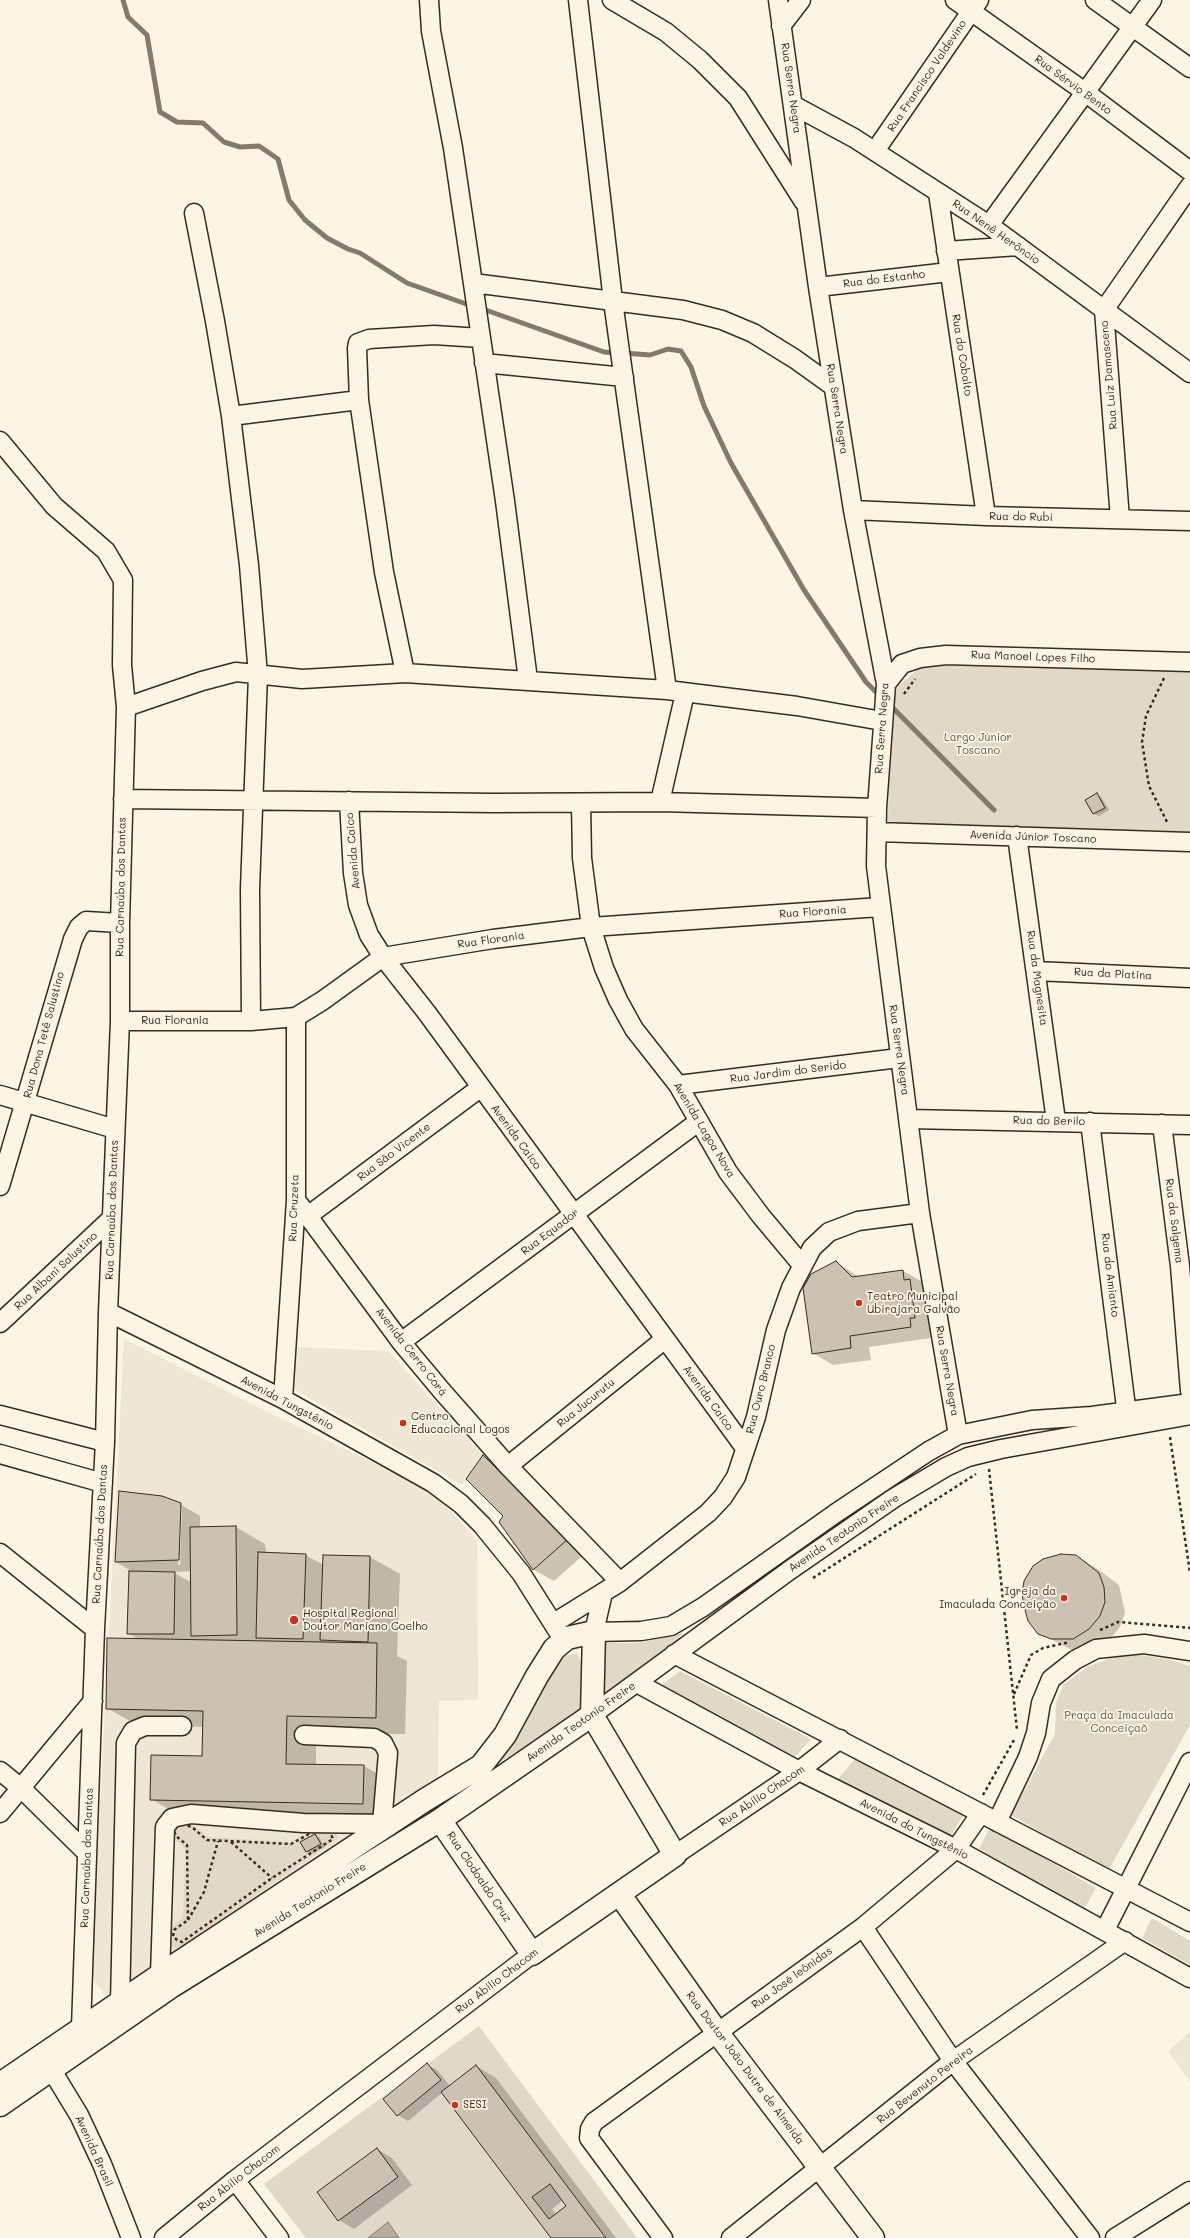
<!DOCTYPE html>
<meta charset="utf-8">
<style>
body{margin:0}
canvas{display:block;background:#fcf5e5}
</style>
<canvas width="1190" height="2238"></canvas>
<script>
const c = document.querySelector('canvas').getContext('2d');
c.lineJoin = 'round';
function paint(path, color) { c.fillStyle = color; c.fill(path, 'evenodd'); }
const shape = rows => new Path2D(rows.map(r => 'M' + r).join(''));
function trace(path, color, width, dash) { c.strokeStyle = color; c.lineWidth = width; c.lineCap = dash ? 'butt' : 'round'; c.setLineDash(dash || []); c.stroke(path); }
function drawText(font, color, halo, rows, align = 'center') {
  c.font = font + ' Mali,sans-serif'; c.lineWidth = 3.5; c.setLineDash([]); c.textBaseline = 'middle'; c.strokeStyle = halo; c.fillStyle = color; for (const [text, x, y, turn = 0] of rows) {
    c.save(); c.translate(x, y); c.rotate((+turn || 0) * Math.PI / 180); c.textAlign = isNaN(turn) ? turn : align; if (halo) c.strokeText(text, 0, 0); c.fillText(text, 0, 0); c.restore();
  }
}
paint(shape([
 [124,1339,284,1420,433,1491,477,1540,478,1700,439,1701,438,1777,117,1994,107,1995,91,1979],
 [297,1347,388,1351,483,1455,462,1485,295,1390],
 [1190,2032,1190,2082,1168,2051]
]), '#eee6d6');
paint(shape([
 [960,661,1190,672,1190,833,888,823,891,702,898,686,917,670,930,664],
 [685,1633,600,1699,599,1643,638,1643],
 [577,1653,585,1670,583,1697,581,1706,573,1716,489,1769,565,1656],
 [1124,1653,1167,1659,1190,1666,1190,1725,1108,1871,1011,1815,1055,1734,1056,1702,1064,1684,1087,1667],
 [680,1671,811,1739,793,1759,662,1685],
 [855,1759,964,1814,949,1838,838,1779],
 [189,1822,208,1837,290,1842,316,1828,331,1828,339,1838,181,1947,174,1948,170,1944,169,1931,172,1926,183,1918,185,1849,172,1837,172,1825],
 [990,1827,1096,1888,1084,1909,979,1849],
 [1152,1918,1190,1941,1190,1965,1142,1938],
 [479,2026,637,2238,306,2238,264,2184]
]), '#e0d8c8');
const water = shape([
 [388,2222,399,2238,368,2238,388,2222]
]);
paint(water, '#b7ad9e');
trace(water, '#85796b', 1);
paint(shape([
 [1097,794,1101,797,1109,810,1099,816,1094,814,1087,801],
 [836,1262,859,1277,903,1271,923,1282,924,1288,930,1292,935,1329,930,1329,931,1338,869,1347,871,1360,833,1365,813,1353],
 [483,1457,503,1468,588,1551,554,1581,534,1570,500,1522,504,1516],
 [180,1504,200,1516,200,1528,236,1527,265,1544,266,1553,305,1555,324,1565,324,1556,370,1557,400,1574,397,1656,407,1661,405,1734,316,1733,316,1765,364,1766,393,1783,393,1820,181,1816,151,1799,203,1757,204,1727,137,1725,107,1708,140,1640,128,1633,133,1572,116,1562],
 [180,1507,182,1507,180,1565,178,1565],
 [192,1571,192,1583,173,1572],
 [1076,1556,1096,1568,1119,1585,1125,1613,1120,1627,1109,1640,1093,1650,1072,1650,1039,1633],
 [315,1835,319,1837,325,1847,311,1854,307,1852],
 [427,2065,437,2070,450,2086,476,2066,496,2078,616,2238,552,2238,443,2092,408,2121,398,2115],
 [563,2200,567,2206,556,2215,552,2209],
 [377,2149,392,2158,412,2185,354,2229,339,2220]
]), '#0003');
trace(shape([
 [123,0,128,17,147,35,160,112,177,122,203,123,224,142,240,147,259,146,278,159,289,200,305,220,327,238,348,249,360,253,407,283,472,306],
 [480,308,604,352,616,353],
 [624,353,650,355,668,349,681,351,691,367,704,406,731,463,804,590,866,682,880,696],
 [889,704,994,810]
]), '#85796b', 5);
const building = shape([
 [1097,793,1105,808,1093,814,1085,800,1097,793],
 [836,1261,852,1277,903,1270,904,1280,910,1279,915,1318,910,1318,911,1327,850,1336,851,1348,812,1354,803,1288,811,1274,836,1261],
 [483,1455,568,1539,533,1570,499,1522,503,1516,466,1479,483,1455],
 [119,1491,162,1496,181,1503,179,1560,115,1562,119,1491],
 [236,1526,237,1635,191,1636,190,1527,236,1526],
 [258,1552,306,1554,303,1639,256,1638,258,1552],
 [1061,1554,1076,1555,1099,1573,1104,1587,1105,1602,1100,1616,1089,1629,1073,1639,1051,1639,1038,1634,1028,1621,1024,1606,1022,1594,1024,1581,1033,1566,1043,1559,1061,1554],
 [323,1555,370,1556,368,1642,320,1640,323,1555],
 [129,1571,175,1572,174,1634,127,1634,129,1571],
 [107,1638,377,1643,376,1718,287,1716,286,1764,364,1765,363,1804,150,1800,151,1755,202,1756,203,1711,106,1709,107,1638],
 [315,1834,321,1844,306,1852,300,1842,315,1834],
 [427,2063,441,2080,397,2116,383,2099,427,2063],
 [476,2065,606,2238,551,2238,441,2092,476,2065],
 [550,2184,566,2206,549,2219,532,2197,550,2184],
 [377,2148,398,2177,338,2221,317,2192,377,2148]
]);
paint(building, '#ccc2b3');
trace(building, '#3b2a1e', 1);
const minor = shape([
 [429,0,431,31,453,148,505,501,528,680],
 [578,0,613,301,667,690],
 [612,0,666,32,700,60,738,98,804,202],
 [778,0,818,287,853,510,886,684,877,808,876,866,920,1213,958,1435],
 [955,0,1085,92,1190,171],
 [1095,0,1190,68],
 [781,26,801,0],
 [793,105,854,138,989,225,1190,373],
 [875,151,979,0],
 [938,193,986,516],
 [194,213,215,321,231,416,249,565,258,675,250,889,251,1021],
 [989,225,1152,0],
 [946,251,1018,246],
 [473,283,683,310,722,320,753,333,795,359,834,387],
 [818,287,949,272],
 [484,363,624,377],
 [231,416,359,400],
 [0,441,54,506,106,551,123,580,122,665,126,707,120,923,120,1021,108,1312,105,1442,95,1629,81,2028],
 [853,510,986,516,1190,521],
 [1120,519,1104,310,1190,186],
 [405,673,384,572,359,400,357,348,358,343,369,339,434,335,481,338],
 [886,684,902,664,920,658,946,655,1190,662],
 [126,707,202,681,236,672,302,679,405,673,667,690,797,706,882,721],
 [123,799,494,803,660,802,877,808],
 [349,801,353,873,358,905,369,935,383,957,427,1013,745,1448],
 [660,802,685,693],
 [581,803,582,858,591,927,604,968,618,1000,634,1029,678,1085,728,1172,761,1216,802,1265],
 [877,832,1190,842],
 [1017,836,1056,1121],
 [1036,971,1190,978],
 [120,1021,251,1021,296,1017,322,1001,383,957,493,939,591,927,880,907],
 [678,1085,899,1058],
 [0,1095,115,1129],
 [909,1119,1190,1125],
 [1090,1122,1128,1423],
 [1162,1124,1180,1266,1190,1391],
 [0,1186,73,939,79,927,86,921,120,923],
 [296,1200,401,1342,441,1390,508,1466,620,1582],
 [309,1215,480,1088],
 [108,1312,283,1399,433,1483,461,1504,482,1525,521,1573,559,1633],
 [0,1323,111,1219],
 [401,1342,698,1122],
 [283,1399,296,1200,296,1017],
 [0,1415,105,1442],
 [0,1454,103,1483],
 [508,1466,665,1339],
 [0,1553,95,1629],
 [603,1593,594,1632,641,1631,671,1626,703,1607,836,1513,929,1451,958,1435,1032,1420,1092,1416,1190,1403],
 [554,1623,620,1582,708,1513,723,1497,736,1477,756,1417,776,1330,791,1288,812,1248,829,1232,858,1221,920,1213],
 [674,1654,1190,1922],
 [637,1683,799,1771,956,1849,1190,1978],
 [592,1715,790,1570,894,1498,946,1467,968,1457,1001,1449,1190,1415],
 [304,1735,374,1738,383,1743,388,1753,382,1824],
 [0,1771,21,1788,87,1853],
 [0,1813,93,1701],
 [997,1822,1028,1757,1036,1733,1041,1703,1051,1679,1075,1660,1096,1649,1144,1644,1190,1651],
 [675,1855,799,1771,840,1739],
 [863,1927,953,2061,1090,2238],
 [1105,1930,1190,1762],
 [160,1975,165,1827,172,1818,191,1814,303,1823,391,1824],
 [120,2003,126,1743,133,1731,145,1726,182,1726],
 [51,2069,79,2115,102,2164,131,2238],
 [235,2180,279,2238],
 [164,2238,235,2180,532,1954],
 [663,2238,589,2138,590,2129,594,2122,863,1927,956,1849,981,1813],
 [731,2238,953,2061,1125,1941],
 [1115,2238,1190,2191]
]);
const major = shape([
 [620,1895,717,2032,873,2238],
 [0,2084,160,1975,425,1800,481,1766,505,1735,537,1676,554,1649,567,1638,594,1632,592,1715,675,1855,532,1954,440,1820],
 [0,2105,172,1986,440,1820,592,1715]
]);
trace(minor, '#3b2a1e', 21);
trace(major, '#3b2a1e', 25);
trace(shape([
 [1164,678,1146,716,1142,742,1149,786,1168,824],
 [904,694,915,679],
 [1170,1437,1190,1573],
 [989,1469,1017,1730],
 [813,1578,976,1474],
 [1100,1630,1118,1622,1190,1628],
 [1014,1694,1031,1655,1043,1648,1070,1642],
 [983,1795,1014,1740],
 [182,1824,192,1827,207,1840,291,1844,316,1830,323,1829,329,1830,333,1839,272,1878,182,1942,177,1940,173,1936,174,1930,188,1920,187,1845,176,1836,174,1831,177,1826,182,1824],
 [231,1842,272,1878],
 [188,1920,204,1892,218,1841]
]), '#3b2a1e', 2.5, [3, 3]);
trace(minor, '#fcf5e5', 18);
trace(major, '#fcf5e5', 22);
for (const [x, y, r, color] of [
 [859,1303,4,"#c8321e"],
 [403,1423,4,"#c8321e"],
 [1064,1598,4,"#c8321e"],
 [294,1620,5,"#c8321e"],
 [455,2105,4,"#c8321e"]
]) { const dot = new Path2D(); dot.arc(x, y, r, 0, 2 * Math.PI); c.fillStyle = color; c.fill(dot); trace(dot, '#fcf5e5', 1.5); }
drawText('11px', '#3b2a1e', '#fcf5e5', [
 ["Rua Francisco Valdevino",927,76,-56],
 ["Rua Sérvio Bento",1073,85,36],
 ["Rua Serra Negra",791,88,82],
 ["Rua Nenê Herôncio",996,232,35],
 ["Rua do Estanho",884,279,-7],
 ["Rua do Cobalto",962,355,81],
 ["Rua Luiz Damasceno",1109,375,-95],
 ["Rua Serra Negra",837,409,81],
 ["Rua do Rubi",1021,517,1],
 ["Rua Manoel Lopes Filho",1033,657,2],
 ["Rua Serra Negra",882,728,-86],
 ["Avenida Júnior Toscano",1033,837,2],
 ["Avenida Caico",353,851,-95],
 ["Rua Carnaúba dos Dantas",121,887,-89],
 ["Rua Florania",813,912,-4],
 ["Rua Florania",491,940,-8],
 ["Rua da Platina",1113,974,3],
 ["Rua da Magnesita",1037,978,82],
 ["Rua Florania",175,1021],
 ["Rua Dona Tetê Salustino",44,1035,-75],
 ["Rua Serra Negra",899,1050,82],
 ["Rua Jardim do Serido",788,1072,-7],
 ["Rua do Berilo",1049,1121,1],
 ["Avenida Lagoa Nova",704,1130,59],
 ["Avenida Caico",516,1137,54],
 ["Rua São Vicente",394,1152,-37],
 ["Rua Cruzeta",294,1208,-88],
 ["Rua Carnaúba dos Dantas",112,1210,-88],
 ["Rua da Salgema",1174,1221,83],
 ["Rua Equador",550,1232,-37],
 ["Rua Albani Salustino",56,1271,-43],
 ["Rua do Amianto",1110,1275,83],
 ["Avenida Cerro Corá",411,1352,52],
 ["Rua Serra Negra",947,1371,80],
 ["Rua Ouro Branco",761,1389,-76],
 ["Avenida Caico",708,1398,54],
 ["Avenida Tungstênio",287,1403,28],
 ["Rua Jucurutu",586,1403,-39],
 ["Avenida Teotonio Freire",844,1533,-34],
 ["Rua Carnaúba dos Dantas",100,1534,-87],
 ["Avenida Teotonio Freire",581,1722,-35],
 ["Rua Abílio Chacom",762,1796,-34],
 ["Avenida do Tungstênio",914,1829,27],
 ["Rua Carnaúba dos Dantas",87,1858,-88],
 ["Rua Clodoaldo Cruz",479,1877,56],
 ["Avenida Teotonio Freire",310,1900,-32],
 ["Rua José leônidas",792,1978,-36],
 ["Rua Abílio Chacom",497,1981,-37],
 ["Rua Doutor João Dutra de Almeida",745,2068,53],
 ["Rua Bevenuto Pereira",925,2085,-38],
 ["Avenida Brasil",94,2151,66],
 ["Rua Abílio Chacom",239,2178,-38]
]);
drawText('11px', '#645648', '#fcf5e5', [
 ["Largo Júnior",978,738],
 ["Toscano",978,751],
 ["Praça da Imaculada",1119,1716],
 ["Conceiçaõ",1119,1729]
]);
drawText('11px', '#3b2a1e', '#fcf5e5', [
 ["Teatro Municipal",867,1297],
 ["Ubirajara Galvão",867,1310],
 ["Centro",411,1417],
 ["Educacional Logos",411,1430],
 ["Igreja da",1056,1592,"right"],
 ["Imaculada Conceição",1056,1605,"right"],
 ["Hospital Regional",303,1614],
 ["Doutor Mariano Coelho",303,1627],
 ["SESI",463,2105]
], 'left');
</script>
